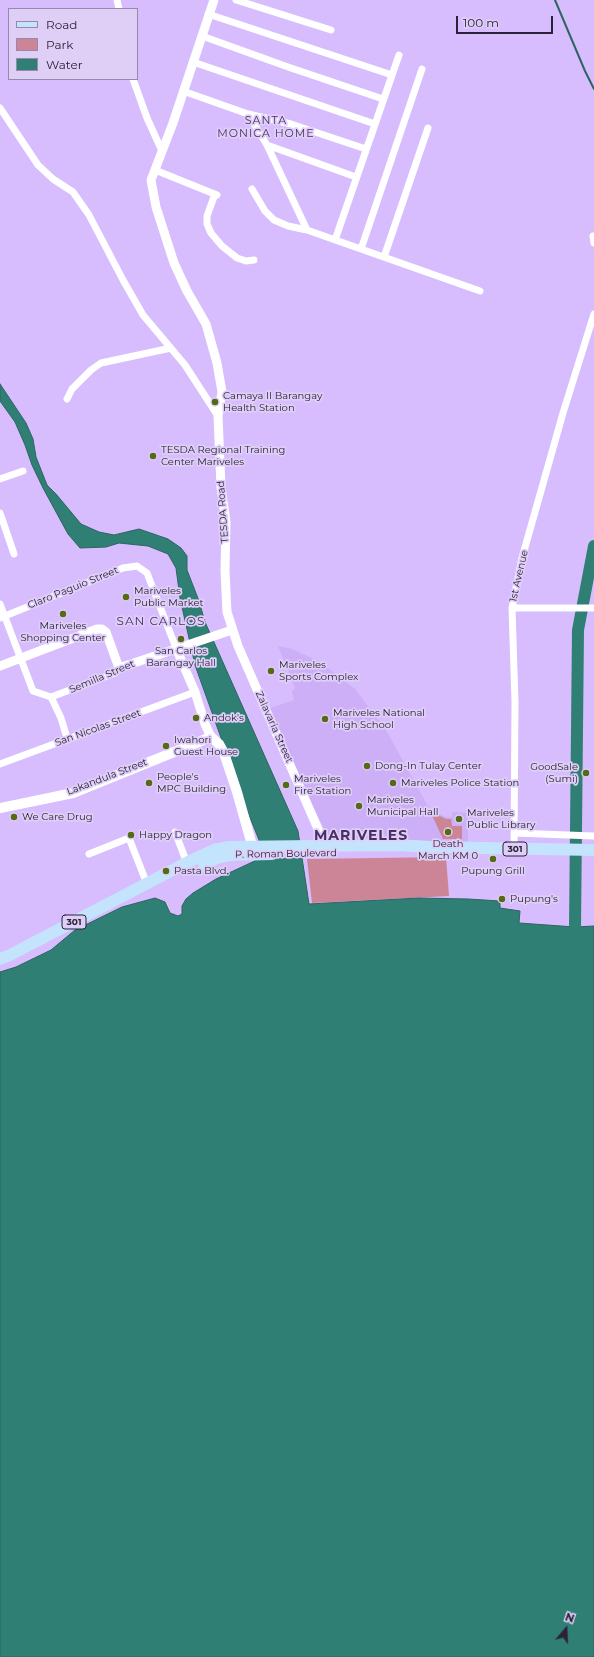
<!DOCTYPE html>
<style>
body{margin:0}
#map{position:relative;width:594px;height:1657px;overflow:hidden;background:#d7bcfe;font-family:Montserrat,sans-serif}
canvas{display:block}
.legend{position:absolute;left:8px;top:8px;width:130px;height:72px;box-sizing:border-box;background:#dfcff7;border:1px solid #9789ab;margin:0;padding:5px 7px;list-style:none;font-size:12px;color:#2b2139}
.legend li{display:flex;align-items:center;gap:8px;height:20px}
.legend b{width:20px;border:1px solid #9789ab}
.north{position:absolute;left:546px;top:1609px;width:40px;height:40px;-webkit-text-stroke:3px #dfcff7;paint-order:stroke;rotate:19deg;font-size:11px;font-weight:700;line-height:16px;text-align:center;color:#2b2139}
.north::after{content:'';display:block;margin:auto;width:14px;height:18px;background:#2b2139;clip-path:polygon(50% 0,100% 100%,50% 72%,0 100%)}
.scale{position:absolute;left:456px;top:16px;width:97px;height:18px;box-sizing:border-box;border:2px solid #2b2139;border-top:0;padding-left:5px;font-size:12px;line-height:14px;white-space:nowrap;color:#2b2139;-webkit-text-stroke:3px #dfcff7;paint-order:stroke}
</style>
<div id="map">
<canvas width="594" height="1657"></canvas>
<ul class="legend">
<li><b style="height:5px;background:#c4e3fc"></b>Road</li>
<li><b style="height:11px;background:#cb8597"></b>Park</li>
<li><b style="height:11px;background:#2f7f74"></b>Water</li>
</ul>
<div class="north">N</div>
<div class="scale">100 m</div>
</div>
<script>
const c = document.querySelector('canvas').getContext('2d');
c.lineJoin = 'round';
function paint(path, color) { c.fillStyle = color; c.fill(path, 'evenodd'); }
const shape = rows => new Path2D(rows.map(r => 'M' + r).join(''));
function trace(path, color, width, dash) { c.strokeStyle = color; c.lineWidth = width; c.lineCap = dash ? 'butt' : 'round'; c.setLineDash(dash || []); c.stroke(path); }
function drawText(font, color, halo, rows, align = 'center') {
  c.font = font + ' Montserrat,sans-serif'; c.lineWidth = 3.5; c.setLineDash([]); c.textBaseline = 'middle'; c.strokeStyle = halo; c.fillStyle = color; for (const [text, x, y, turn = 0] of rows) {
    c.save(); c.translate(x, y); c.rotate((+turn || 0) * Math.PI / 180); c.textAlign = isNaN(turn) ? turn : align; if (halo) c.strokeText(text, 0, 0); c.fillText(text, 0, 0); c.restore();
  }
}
paint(shape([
 [278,646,292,649,320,662,355,689,386,730,430,810,446,817,452,817,452,812,468,813,468,842,331,842,296,772,268,709,294,700,292,691,295,688]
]), '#ccaff6');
paint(shape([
 [430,811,446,819,451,819,452,826,462,826,462,839,443,839],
 [446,857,449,896,312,903,307,859]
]), '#cb8597');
const water = shape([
 [0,384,26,423,33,439,36,457,47,485,56,494,81,524,99,532,114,535,139,529,168,539,181,548,187,556,187,570,199,601,205,622,298,831,309,904,419,898,468,899,500,901,500,908,520,911,519,923,575,927,594,926,594,1657,0,1657,0,972,16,967,51,950,75,930,122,907,155,898,165,902,170,913,178,916,182,914,182,906,186,899,193,893,216,879,259,859,259,840,245,805,195,665,180,598,176,568,168,554,148,546,119,543,106,547,80,548,68,534,43,488,32,465,25,445,15,422,0,401,0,384]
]);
paint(water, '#2f7f74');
trace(water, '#2e6362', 1);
paint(shape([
 [302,841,305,858,258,858]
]), '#d7bcfe');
trace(shape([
 [555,0,585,71,594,89]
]), '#2e6362', 2);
trace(shape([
 [575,927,578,630,594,546]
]), '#2f7f74', 12);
trace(shape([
 [117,0,119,9],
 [236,0,331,30],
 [208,14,392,75],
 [202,36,288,67,383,99],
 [193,62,375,124],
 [133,79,147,118,162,151],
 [183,91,248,114,267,145,307,230,480,291],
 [0,108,38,165,53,179,73,192,89,215,123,280,143,315,185,365,218,416],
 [248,114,291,124,366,149],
 [267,145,356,177],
 [155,170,217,195],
 [252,189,265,211,274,220,288,226,307,230],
 [215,194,207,216,207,224,211,233,222,246,237,258,246,261,254,260],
 [594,236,593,236,594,243],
 [335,240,399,55],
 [361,249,422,69],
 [384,257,428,128],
 [67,399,72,389,91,370,101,363,171,348],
 [0,479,23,471],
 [0,513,14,554],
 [0,604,33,691,51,697,61,718,67,738],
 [512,608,594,608],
 [0,618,123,568,137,566,147,573,176,648],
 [51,697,115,673,119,668],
 [0,764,195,692],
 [175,832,187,863],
 [514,833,594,836],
 [514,849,515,702,512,608,522,558,563,413,594,314],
 [89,854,129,838,147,884]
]), '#fff', 7);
trace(shape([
 [214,0,173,123,151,180,156,207,174,263,187,291,206,324,217,363,222,392,218,416,221,487,226,522,225,571,227,612,238,646,325,845],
 [176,648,195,692,205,724,211,737],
 [0,666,97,629,102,629,106,632,119,668,232,630]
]), '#fff', 9);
trace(shape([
 [0,808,73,793,211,737,219,744,224,753,237,792,252,845]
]), '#fff', 10);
trace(shape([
 [204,864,217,858,231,855,272,854],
 [0,959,10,955,190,861,214,850,229,847,396,845,431,847,594,850]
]), '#c4e3fc', 12);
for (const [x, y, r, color] of [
 [215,402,4,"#556917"],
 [153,456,4,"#556917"],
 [126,597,4,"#556917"],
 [63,614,4,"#556917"],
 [181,639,4,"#556917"],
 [271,671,4,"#556917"],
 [196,718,4,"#556917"],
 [325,719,4,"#556917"],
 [166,746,4,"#556917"],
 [367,766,4,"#556917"],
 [586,773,4,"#556917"],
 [149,783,4,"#556917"],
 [393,783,4,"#556917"],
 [286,785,4,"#556917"],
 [359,806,4,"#556917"],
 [14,817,4,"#556917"],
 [459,819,4,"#556917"],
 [448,832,4,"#556917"],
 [131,835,4,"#556917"],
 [493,859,4,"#556917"],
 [166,871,4,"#556917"],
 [502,899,4,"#556917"]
]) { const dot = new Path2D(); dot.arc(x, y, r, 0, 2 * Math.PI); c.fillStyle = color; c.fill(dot); trace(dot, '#dfcff7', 1.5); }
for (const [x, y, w] of [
 [515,849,24],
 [74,922,24]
]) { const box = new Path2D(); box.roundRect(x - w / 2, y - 7, w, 14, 3); c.fillStyle = '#dfcff7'; c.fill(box); trace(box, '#2b2139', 1); }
drawText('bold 9px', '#2b2139', null, [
 ["301",515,849],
 ["301",74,922]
]);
drawText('10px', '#2b2139', '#dfcff7', [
 ["Camaya II Barangay",223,396],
 ["Health Station",223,408],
 ["TESDA Regional Training",161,450],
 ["Center Mariveles",161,462],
 ["Mariveles",134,591],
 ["Public Market",134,603],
 ["Mariveles",63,626,"center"],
 ["Shopping Center",63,638,"center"],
 ["San Carlos",181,651,"center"],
 ["Barangay Hall",181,663,"center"],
 ["Mariveles",279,665],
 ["Sports Complex",279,677],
 ["Mariveles National",333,713],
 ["High School",333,725],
 ["Andok's",204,718],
 ["Iwahori",174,740],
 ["Guest House",174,752],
 ["Dong-In Tulay Center",375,766],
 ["GoodSale",578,767,"right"],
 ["(Sumi)",578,779,"right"],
 ["People's",157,777],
 ["MPC Building",157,789],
 ["Mariveles",294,779],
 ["Fire Station",294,791],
 ["Mariveles Police Station",401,783],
 ["Mariveles",367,800],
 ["Municipal Hall",367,812],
 ["Mariveles",467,813],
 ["Public Library",467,825],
 ["We Care Drug",22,817],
 ["Happy Dragon",139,835],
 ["Death",448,844,"center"],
 ["March KM 0",448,856,"center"],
 ["Pasta Blvd.",174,871],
 ["Pupung Grill",493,871,"center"],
 ["Pupung's",510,899]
], 'left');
drawText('10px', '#2b2139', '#dfcff7', [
 ["TESDA Road",223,512,-94],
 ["1st Avenue",519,576,-77],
 ["Claro Paguio Street",73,588,-22],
 ["Semilla Street",102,677,-23],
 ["Zalavaria Street",274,727,66],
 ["San Nicolas Street",98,728,-20],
 ["Lakandula Street",107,777,-21],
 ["P. Roman Boulevard",286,854,-1]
]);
c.letterSpacing = '1px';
drawText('11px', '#482f66', '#dfcff7', [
 ["SANTA",266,121],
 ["MONICA HOME",266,134]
]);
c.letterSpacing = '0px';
c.letterSpacing = '1px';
drawText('12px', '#482f66', '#dfcff7', [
 ["SAN CARLOS",161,621]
]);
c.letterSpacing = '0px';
c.letterSpacing = '1px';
drawText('bold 14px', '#482f66', '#dfcff7', [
 ["MARIVELES",361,836]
]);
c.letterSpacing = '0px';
</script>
